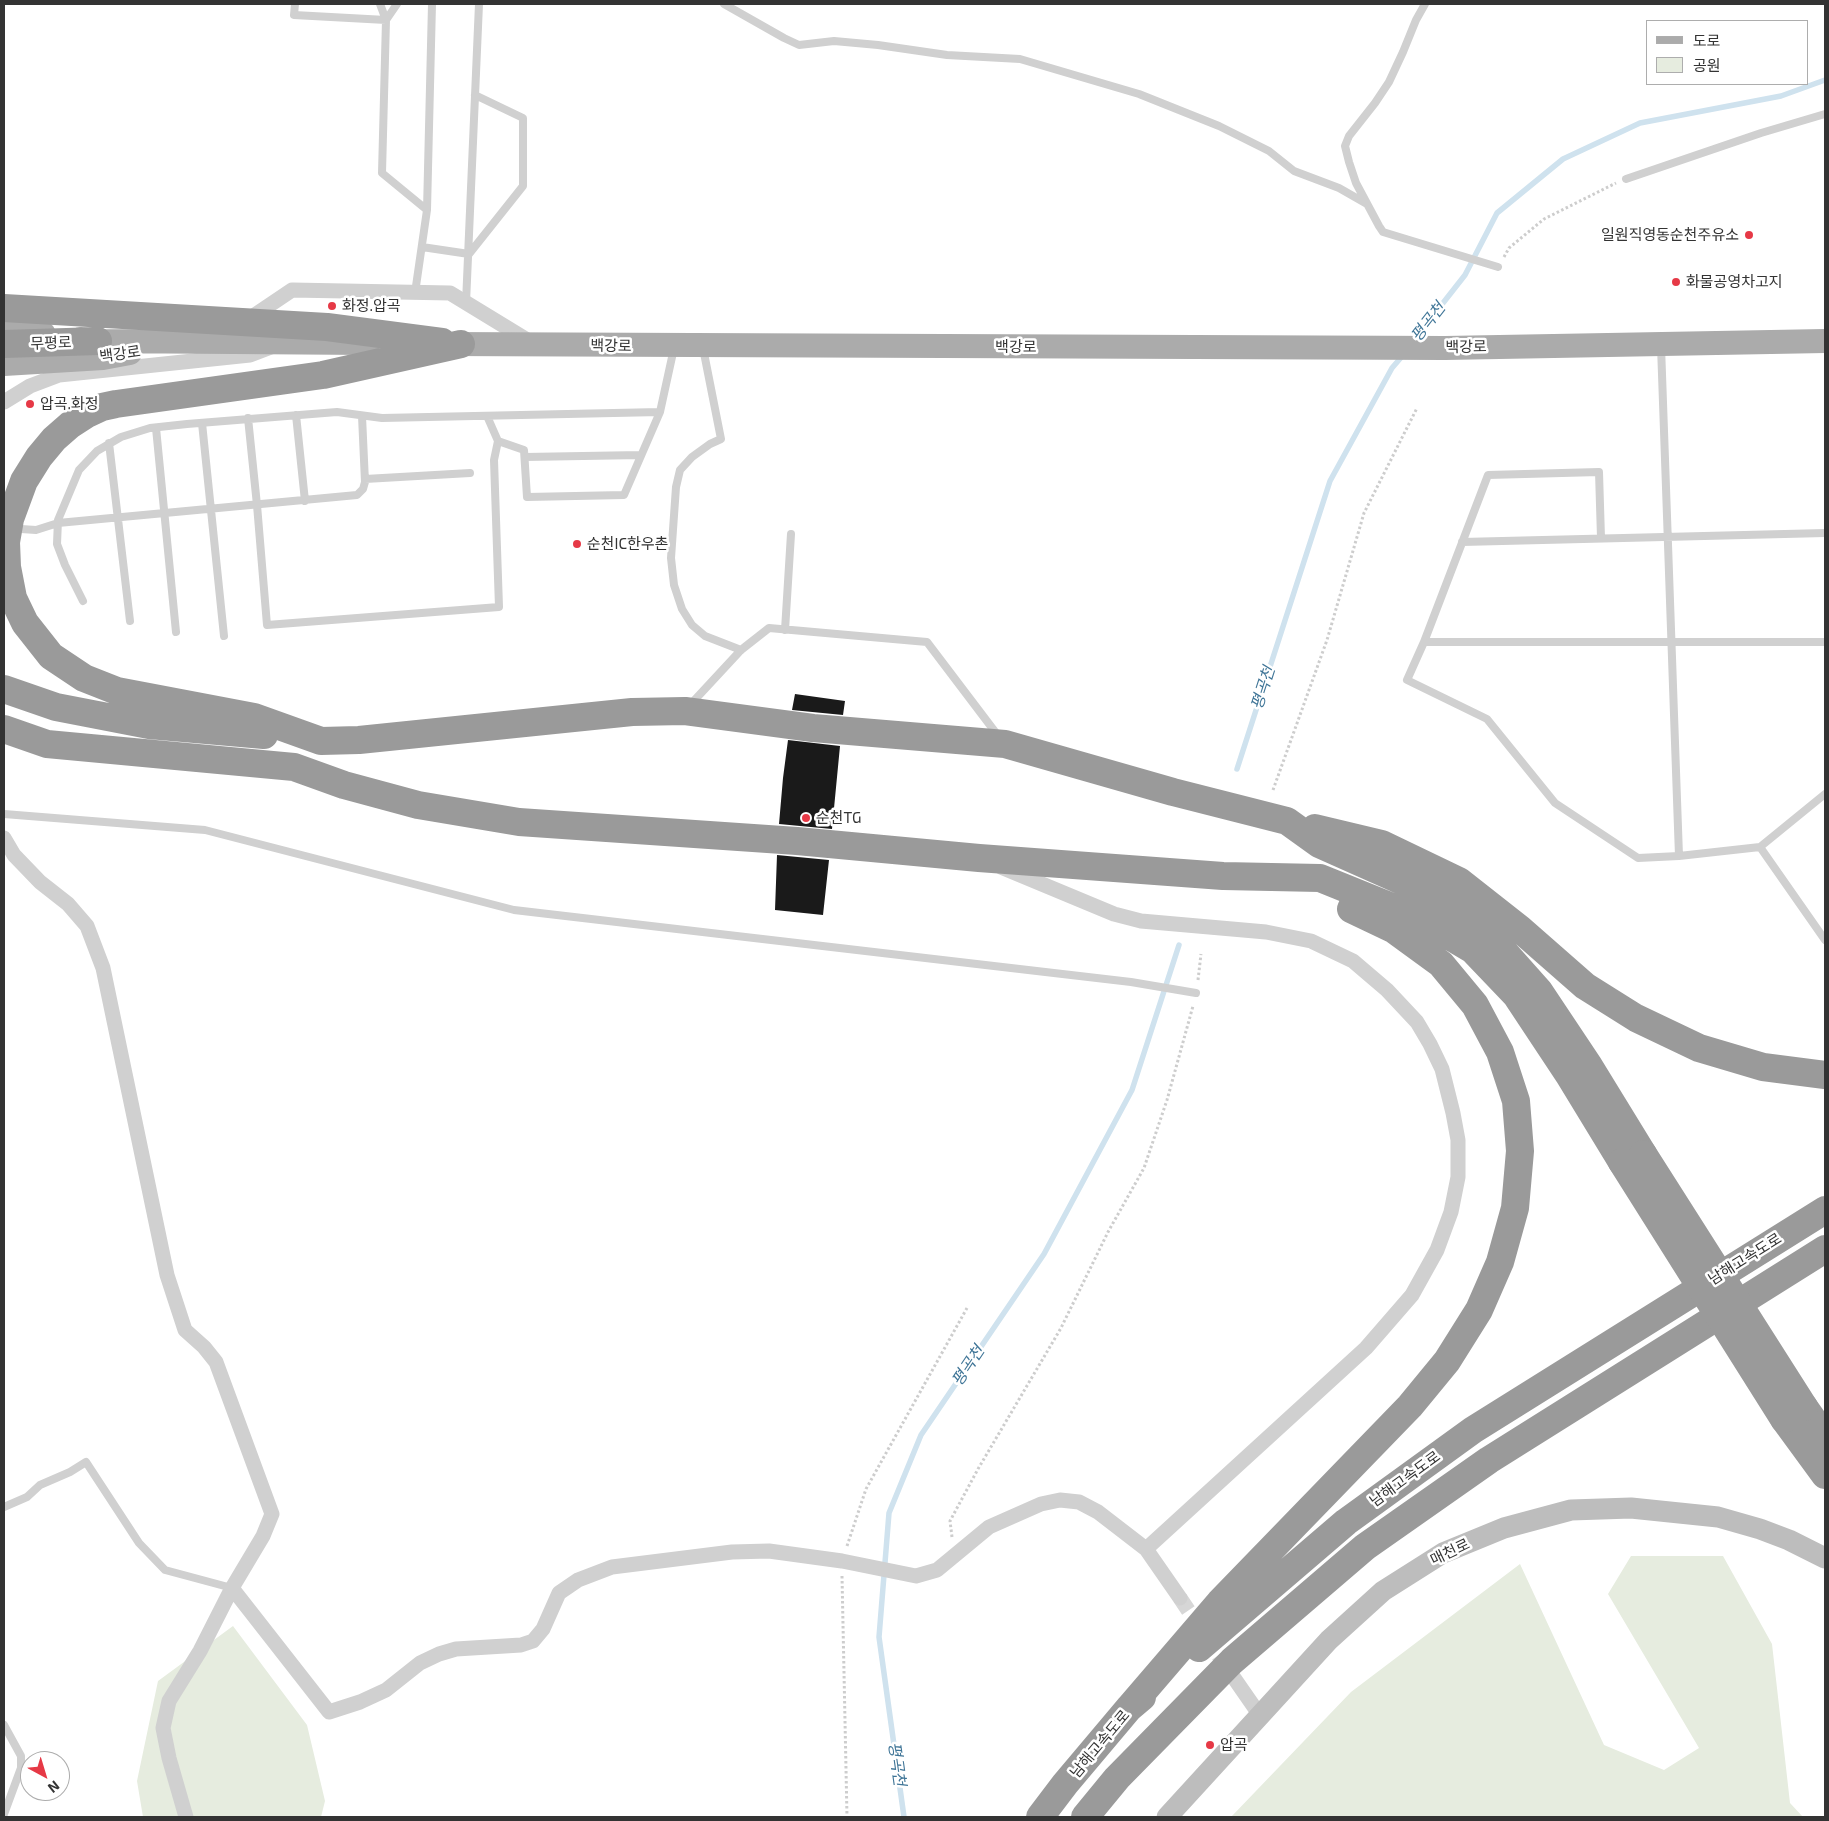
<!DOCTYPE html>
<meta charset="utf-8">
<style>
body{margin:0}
#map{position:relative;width:1829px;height:1821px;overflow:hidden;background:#fff;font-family:"Exo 2","Noto Sans KR",sans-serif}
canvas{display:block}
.frame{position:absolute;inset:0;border:5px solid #333;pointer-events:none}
.legend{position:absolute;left:1646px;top:20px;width:162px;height:65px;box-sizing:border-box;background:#fff;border:1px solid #adadad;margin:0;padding:6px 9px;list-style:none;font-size:15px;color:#333}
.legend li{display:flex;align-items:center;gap:10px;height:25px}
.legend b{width:25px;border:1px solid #adadad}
.north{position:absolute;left:20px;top:1751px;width:50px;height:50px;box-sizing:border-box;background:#fff;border:1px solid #adadad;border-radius:50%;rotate:141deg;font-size:14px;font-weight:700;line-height:20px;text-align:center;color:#333}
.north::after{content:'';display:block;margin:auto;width:18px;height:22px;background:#e63946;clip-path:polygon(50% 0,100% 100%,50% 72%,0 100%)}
</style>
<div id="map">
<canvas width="1829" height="1821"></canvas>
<div class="frame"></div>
<ul class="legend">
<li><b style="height:6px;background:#ababab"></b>도로</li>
<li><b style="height:14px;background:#e6ecdf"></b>공원</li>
</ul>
<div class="north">N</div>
</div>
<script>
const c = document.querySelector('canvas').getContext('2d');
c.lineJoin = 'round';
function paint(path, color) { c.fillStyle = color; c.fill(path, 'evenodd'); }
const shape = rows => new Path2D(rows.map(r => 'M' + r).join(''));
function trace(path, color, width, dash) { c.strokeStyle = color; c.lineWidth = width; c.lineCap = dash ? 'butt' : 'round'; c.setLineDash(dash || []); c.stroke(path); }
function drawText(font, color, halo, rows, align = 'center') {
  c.font = font + ' "Exo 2","Noto Sans KR",sans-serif'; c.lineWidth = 5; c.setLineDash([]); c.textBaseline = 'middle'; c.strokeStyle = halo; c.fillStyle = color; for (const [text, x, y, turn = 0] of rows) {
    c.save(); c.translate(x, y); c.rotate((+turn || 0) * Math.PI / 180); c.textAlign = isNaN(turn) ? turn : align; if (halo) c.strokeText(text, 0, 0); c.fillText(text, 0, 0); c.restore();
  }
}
paint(shape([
 [1631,1556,1723,1556,1772,1644,1790,1803,1803,1817,1231,1817,1351,1692,1520,1564,1604,1745,1664,1770,1699,1748,1608,1594],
 [233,1626,307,1725,325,1801,321,1817,143,1817,137,1781,158,1681]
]), '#e6ecdf');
trace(shape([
 [1414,340,1465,275,1497,213,1563,159,1640,123,1781,96,1825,80],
 [1237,769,1330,481,1392,368,1404,354],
 [904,1817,879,1637,889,1513,921,1435,1044,1254,1132,1090,1179,945]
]), '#cfe2ee', 5.5);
paint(shape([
 [795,694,845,701,843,715,792,710],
 [788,740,840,746,832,829,779,824,783,778],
 [777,855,829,860,823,915,775,910]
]), '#1a1a1a');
trace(shape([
 [1180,1598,1229,1671]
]), '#d6d6d6', 15, [15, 8]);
trace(shape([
 [1504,257,1509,248,1544,219,1616,183],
 [1273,790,1327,640,1364,513,1417,408],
 [1198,980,1201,954],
 [952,1537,950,1521,978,1469,1061,1328,1108,1232,1144,1168,1167,1100,1193,1006],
 [847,1546,866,1489,967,1308],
 [842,1576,847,1817]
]), '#cdcdcd', 3, [2.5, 2.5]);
trace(shape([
 [295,4,294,15,386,20],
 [380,4,386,20,382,173,427,210,415,293],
 [724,4,784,38,799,45,834,41,878,45,947,55,1020,59,1139,94,1219,126,1269,151,1294,171,1339,188,1367,204],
 [1425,4,1416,20,1403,52,1389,82,1375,103,1349,136,1345,146,1349,162,1356,183,1379,226,1383,232,1498,267],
 [386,20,397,4],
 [1626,179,1761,133,1825,114],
 [427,210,432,4],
 [422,247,469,254,523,186,523,118,475,95],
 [466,303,479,4],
 [1661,346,1679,856],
 [703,348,721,439,710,444,692,457,680,470,676,487,671,558,674,585,682,609,692,625,705,636,741,650],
 [296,415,305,501],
 [487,416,498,441,524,450,527,497,624,495,660,412],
 [248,418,257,505,267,625,499,607,494,460,498,441],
 [202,423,224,636],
 [156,428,176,632],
 [109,443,130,621],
 [525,457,641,455],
 [365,479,470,473],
 [21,529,36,530,58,523,357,495,363,489,365,482,362,416],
 [1601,538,1599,472,1488,475,1424,642,1825,642],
 [1462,542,1825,533],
 [83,601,65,565,57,544,58,520,79,470,97,451,121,437,150,428,187,424,337,412,382,418,660,412,674,348],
 [785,630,791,534],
 [1424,642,1407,680,1487,719,1555,803,1638,858,1679,856,1760,847,1825,794],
 [690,705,741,650,769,628,927,642,999,737],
 [4,814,205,830,514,910,1131,982,1196,993],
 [1760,847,1825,940],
 [4,1507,27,1497,40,1485,70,1472,86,1462,139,1543,165,1570,232,1588],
 [4,1725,21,1756,21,1768,4,1814]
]), '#d0d0d0', 8);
trace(shape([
 [246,321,292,290,450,293,532,343],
 [4,402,30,386,59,375,250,355,271,347],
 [4,838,14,855,40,882,68,904,87,926,103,968,167,1275,185,1330,204,1347,216,1362,272,1514,263,1536,232,1588],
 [1001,867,1114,914,1141,921,1266,932,1311,941,1353,961,1387,990,1417,1022,1430,1044,1442,1069,1453,1113,1458,1140,1458,1177,1451,1212,1437,1250,1412,1295,1366,1348,1146,1549],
 [1234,1678,1259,1714],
 [186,1817,169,1758,163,1728,169,1701,200,1651,232,1588,329,1712,360,1702,386,1690,420,1663,439,1654,456,1649,521,1645,533,1641,543,1629,559,1593,578,1580,612,1567,732,1552,769,1551,842,1561,916,1576,937,1570,989,1527,1041,1504,1060,1500,1079,1502,1098,1512,1146,1549,1180,1598]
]), '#d0d0d0', 15);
trace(shape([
 [1167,1817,1329,1640,1383,1591,1443,1553,1504,1528,1571,1510,1631,1508,1718,1517,1760,1529,1789,1540,1825,1558]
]), '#bdbdbd', 21);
trace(shape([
 [4,329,44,334],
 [80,339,98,341,369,343],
 [442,344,1445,348,1825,341],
 [4,364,103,358,130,353]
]), '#ababab', 24);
trace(shape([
 [4,308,327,327,442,342],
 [4,344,98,341],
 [461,344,323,375,116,404,102,407,87,414,70,425,54,439,39,457,24,481,10,519,6,542,7,567,13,598,25,623,51,656,84,678,117,691,254,717,321,741,359,740,632,712,685,711,813,728,1005,744,1173,792,1287,821,1319,844,1429,893,1491,937,1539,991,1589,1066,1643,1154],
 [4,689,56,707,149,725,264,735],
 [4,729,47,744,294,767,344,785,418,805,519,822,797,841,979,858,1223,876,1320,878,1419,918,1473,950,1516,995,1569,1075,1622,1162],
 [1315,828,1382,844,1459,881,1520,929,1585,986,1636,1018,1699,1048,1763,1067,1825,1075],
 [1804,1407,1825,1437],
 [1784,1419,1825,1475],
 [1199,1648,1346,1522,1473,1430,1825,1210],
 [1129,1708,1220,1602,1410,1406,1447,1361,1479,1310,1500,1262,1515,1208,1520,1151,1516,1101,1500,1052,1475,1005,1441,964,1393,929,1351,909],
 [1040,1817,1065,1784,1129,1708,1142,1697],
 [1085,1817,1117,1778,1232,1661,1365,1547,1489,1460,1825,1249]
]), '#9a9a9a', 28);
trace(shape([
 [1643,1154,1804,1407],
 [1622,1162,1784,1419]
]), '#9a9a9a', 28);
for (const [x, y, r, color] of [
 [1749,235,5,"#e63946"],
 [1676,282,5,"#e63946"],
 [332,306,5,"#e63946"],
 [30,404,5,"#e63946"],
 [577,544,5,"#e63946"],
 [806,818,5,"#e63946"],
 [1210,1745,5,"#e63946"]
]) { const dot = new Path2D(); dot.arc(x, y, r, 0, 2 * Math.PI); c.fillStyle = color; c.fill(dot); trace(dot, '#fff', 2); }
drawText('15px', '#333', '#fff', [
 ["일원직영동순천주유소",1739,235,"right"],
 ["화물공영차고지",1686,282],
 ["화정.압곡",342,306],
 ["압곡.화정",40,404],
 ["순천IC한우촌",587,544],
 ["순천TG",816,818],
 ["압곡",1220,1745]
], 'left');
drawText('15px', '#333', '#fff', [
 ["무평로",51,343,-2],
 ["백강로",611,346,1],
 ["백강로",1016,347],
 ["백강로",1466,347,-1],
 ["백강로",120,354,-8],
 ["남해고속도로",1745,1259,-32],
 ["남해고속도로",1405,1479,-36],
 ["매천로",1450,1552,-26],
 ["남해고속도로",1100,1744,-50]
]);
drawText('italic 16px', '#3f7597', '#fff', [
 ["평곡천",1428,322,-52],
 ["평곡천",1263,688,-72],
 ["평곡천",968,1366,-56],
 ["평곡천",897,1764,82]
]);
</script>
